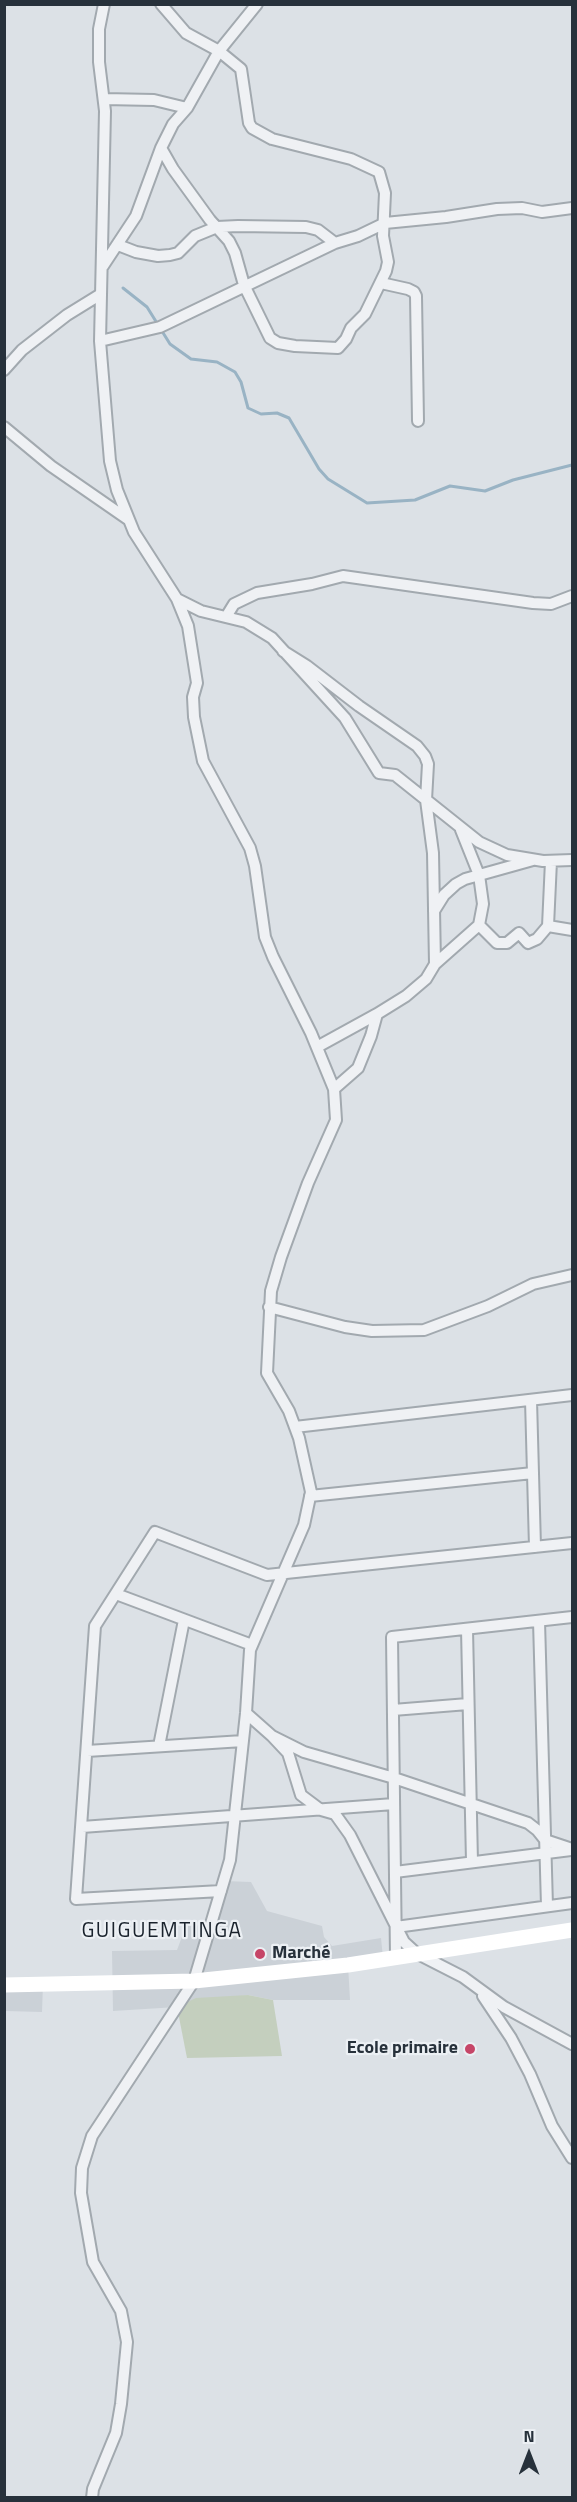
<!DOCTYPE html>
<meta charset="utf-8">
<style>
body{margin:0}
#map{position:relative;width:577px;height:2502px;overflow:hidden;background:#dce1e6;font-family:"Titillium Web",sans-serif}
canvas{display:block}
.frame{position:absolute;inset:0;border:6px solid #27313b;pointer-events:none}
.north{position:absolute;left:499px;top:2424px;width:60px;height:60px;-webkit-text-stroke:4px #ecf0f4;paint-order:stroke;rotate:0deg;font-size:16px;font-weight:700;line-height:24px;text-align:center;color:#27313b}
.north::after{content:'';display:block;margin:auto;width:21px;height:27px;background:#27313b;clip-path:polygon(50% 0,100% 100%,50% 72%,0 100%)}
</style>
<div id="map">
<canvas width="577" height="2502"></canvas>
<div class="frame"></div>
<div class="north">N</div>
</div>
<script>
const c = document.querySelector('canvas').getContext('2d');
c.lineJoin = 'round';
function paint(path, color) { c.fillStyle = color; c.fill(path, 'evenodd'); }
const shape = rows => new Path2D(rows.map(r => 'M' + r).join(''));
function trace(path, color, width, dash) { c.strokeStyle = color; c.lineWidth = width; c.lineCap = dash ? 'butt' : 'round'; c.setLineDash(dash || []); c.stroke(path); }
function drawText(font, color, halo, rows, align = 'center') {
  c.font = font + ' "Titillium Web",sans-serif'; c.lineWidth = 4.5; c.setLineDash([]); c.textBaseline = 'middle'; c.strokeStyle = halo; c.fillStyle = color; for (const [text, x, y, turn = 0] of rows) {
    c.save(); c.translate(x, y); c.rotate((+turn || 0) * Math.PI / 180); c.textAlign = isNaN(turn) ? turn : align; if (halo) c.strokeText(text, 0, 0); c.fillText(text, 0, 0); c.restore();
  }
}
paint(shape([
 [224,1881,251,1882,267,1911,322,1926,324,1937,332,1946,381,1938,383,1958,348,1965,350,2000,273,2000,248,1995,177,2007,113,2011,112,1951,177,1950,186,1926,211,1925],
 [43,1984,42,2012,5,2011,4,1985]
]), '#cbd1d7');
paint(shape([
 [248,1995,273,2000,282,2056,187,2058,177,2007,196,1998]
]), '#c4cfbe');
trace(shape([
 [123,288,147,307,170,344,191,359,217,362,235,372,241,382,248,408,261,414,277,413,289,418,319,469,328,479,367,503,415,500,450,486,485,491,513,480,572,465]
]), '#99b3c4', 3);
const street = shape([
 [104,99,154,100,187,108],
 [161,148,173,169,210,220,229,241,235,253,244,285,270,338,278,343,295,346,338,348,346,339,351,328,365,314,386,271,388,262,383,236,385,193,379,172,351,159,272,139,252,128,249,123,241,69,219,51,186,33,161,4],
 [118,245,136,252,158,256,170,255,178,253,195,236,217,227,238,226,306,227,318,230,335,243,358,236,385,223,446,217,497,209,522,208,542,212,572,208],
 [103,266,136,216,161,148,173,124,187,108,219,51,257,4],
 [381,283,408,289,414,292,416,296,418,421],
 [100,341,160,327,335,243],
 [4,370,22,350,67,315,101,294],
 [4,427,51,466,129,520],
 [177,599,201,611,246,622,272,638,345,718,379,773,395,775,479,842,507,855,543,861,572,860],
 [226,617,234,604,257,593,312,584,343,576,533,603,551,604,572,596],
 [283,651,307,666,359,706,417,746,425,756,428,764,426,800,433,853,435,964,426,979,406,996,377,1014,371,1036,358,1068,334,1089],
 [434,911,444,895,456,884,465,879,533,860],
 [479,925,497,943,507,943,519,933,528,943,537,939,548,926,551,861],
 [548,926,572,930],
 [435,964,479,925,483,904,479,875,461,830],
 [317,1047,377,1014],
 [269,1307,345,1327,372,1331,424,1330,488,1306,533,1284,572,1275],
 [531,1400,535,1547],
 [295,1427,572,1395],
 [310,1496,533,1473],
 [116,1594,252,1645],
 [539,1621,547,1906],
 [467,1629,472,1862],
 [393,1710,468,1704],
 [246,1713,272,1736,304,1752,394,1778,528,1823,537,1830,545,1840,572,1849],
 [272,1736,288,1753,301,1795,321,1810,335,1814,350,1835,404,1942,416,1953,463,1977,504,2007,572,2044],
 [159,1746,184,1620],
 [87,1751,243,1741],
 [82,1827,394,1804],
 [395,1872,571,1850],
 [221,1891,76,1899,95,1626,155,1532,267,1575,572,1543],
 [396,1927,572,1903],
 [396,1956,392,1637,572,1617],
 [483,1996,511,2038,530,2074,552,2126,572,2158],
 [92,2498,93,2489,116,2433,121,2404,127,2342,121,2311,93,2262,81,2193,82,2168,92,2136,194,1981,230,1860,246,1713,250,1650,304,1525,311,1492,299,1438,289,1411,267,1373,271,1291,281,1257,308,1183,336,1120,334,1089,311,1033,273,957,265,937,255,866,250,848,203,761,194,717,193,697,197,683,188,626,177,599,134,532,117,490,110,461,100,341,105,111,99,62,99,29,104,4]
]);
trace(street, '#a2a9af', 14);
trace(street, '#eff1f4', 10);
trace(shape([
 [4,1985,194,1981,348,1965,572,1930]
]), '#fff', 15);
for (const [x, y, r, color] of [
 [260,1954,6,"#c64668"],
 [470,2049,6,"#c64668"]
]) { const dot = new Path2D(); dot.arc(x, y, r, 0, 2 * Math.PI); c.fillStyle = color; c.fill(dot); trace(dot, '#ecf0f4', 2); }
drawText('bold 18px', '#27313b', '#ecf0f4', [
 ["Marché",272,1954],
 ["Ecole primaire",458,2049,"right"]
], 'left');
c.letterSpacing = '1.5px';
drawText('21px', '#19222c', '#ecf0f4', [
 ["GUIGUEMTINGA",162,1932]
]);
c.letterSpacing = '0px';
</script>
